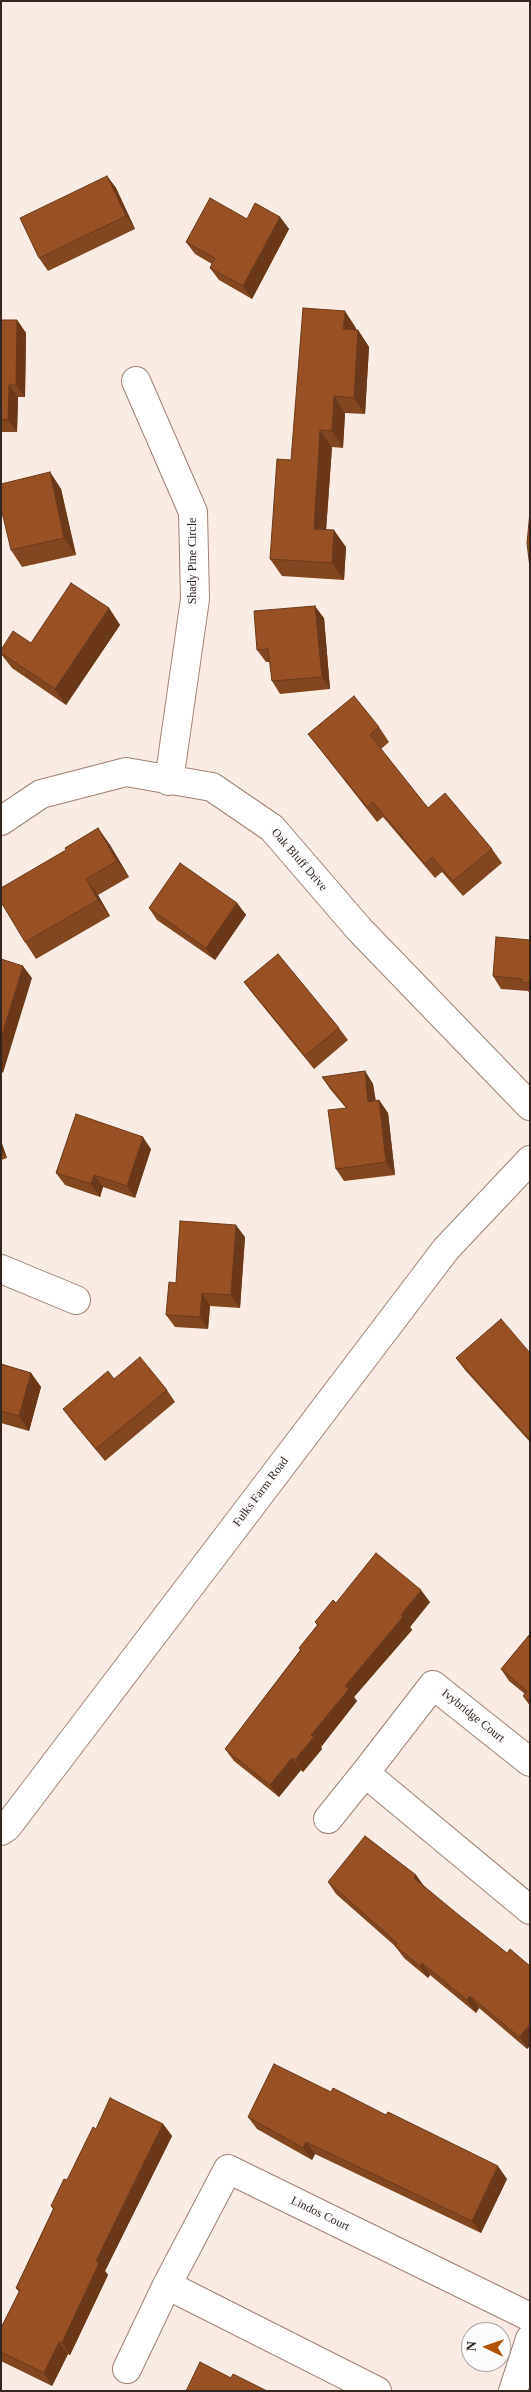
<!DOCTYPE html>
<style>
body{margin:0}
#map{position:relative;width:531px;height:2392px;overflow:hidden;background:#faece5;font-family:"Times New Roman",serif}
canvas{display:block}
.frame{position:absolute;inset:0;border:2px solid #332620;pointer-events:none}
.north{position:absolute;left:461px;top:2322px;width:50px;height:50px;box-sizing:border-box;background:#fcfcfc;border:1px solid #aca6a4;border-radius:50%;rotate:273deg;font-size:14px;font-weight:700;line-height:20px;text-align:center;color:#332620}
.north::after{content:'';display:block;margin:auto;width:18px;height:22px;background:#b35309;clip-path:polygon(50% 0,100% 100%,50% 72%,0 100%)}
</style>
<div id="map">
<canvas width="531" height="2392"></canvas>
<div class="frame"></div>
<div class="north">N</div>
</div>
<script>
const c = document.querySelector('canvas').getContext('2d');
c.lineJoin = 'round';
const shape = rows => new Path2D(rows.map(r => 'M' + r).join(''));
function trace(path, color, width, dash) { c.strokeStyle = color; c.lineWidth = width; c.lineCap = dash ? 'butt' : 'round'; c.setLineDash(dash || []); c.stroke(path); }
function paint(path, color) { c.fillStyle = color; c.fill(path, 'evenodd'); }
function drawText(font, color, halo, rows, align = 'center') {
  c.font = font + ' "Times New Roman",serif'; c.lineWidth = 5; c.setLineDash([]); c.textBaseline = 'middle'; c.strokeStyle = halo; c.fillStyle = color; for (const [text, x, y, turn = 0] of rows) {
    c.save(); c.translate(x, y); c.rotate((+turn || 0) * Math.PI / 180); c.textAlign = isNaN(turn) ? turn : align; if (halo) c.strokeText(text, 0, 0); c.fillText(text, 0, 0); c.restore();
  }
}
const minor = shape([
 [136,381,193,512,195,599,169,781],
 [1,821,41,794,126,772,212,787,272,828,359,929,530,1106],
 [1,1269,76,1300],
 [530,1762,433,1685,365,1773,530,1910],
 [328,1819,365,1773],
 [1,1831,7,1827,446,1249,530,1160],
 [167,2285,377,2391],
 [127,2369,167,2285,228,2169,530,2317],
 [513,2391,530,2339]
]);
trace(minor, '#a08171', 30);
trace(minor, '#fff', 28);
paint(shape([
 [107,176,116,188,135,229,48,271,39,258],
 [280,217,289,229,252,299,219,280,210,268,212,264,195,254,186,242,247,219],
 [1,320,17,320,26,333,25,397,18,397,17,432,1,432],
 [356,328,356,330,358,330,369,347,365,414,345,413,343,448,332,447,326,530,346,547,344,580,282,576,270,559,291,460],
 [50,472,61,489,76,555,22,567,11,550],
 [109,608,120,625,66,705,12,668,1,654,1,650,31,643],
 [324,618,330,689,280,694,272,681,270,662,266,662,257,650],
 [379,727,389,742,381,749,428,808,492,849,502,863,463,896,442,872,435,878,383,817,377,822,319,748,308,734],
 [98,828,110,845,129,877,98,895,110,916,36,959,25,942,66,850],
 [237,903,246,915,215,960,157,920,149,908],
 [530,940,530,994,528,991,501,989,493,976],
 [244,982,339,1028,348,1040,314,1069,253,994],
 [365,1071,373,1084,376,1101,379,1100,388,1113,395,1175,344,1181,336,1169,346,1108,330,1089,322,1077],
 [1,1141,7,1158,1,1160],
 [151,1149,135,1198,103,1187,100,1197,65,1185,56,1173],
 [245,1237,240,1308,210,1306,208,1329,175,1327,166,1315,176,1283],
 [530,1353,530,1442,465,1370,456,1358],
 [1,1364,31,1373,41,1387,29,1431,1,1423],
 [114,1379,167,1390,175,1402,105,1461,72,1421,63,1409],
 [430,1602,410,1627,412,1630,354,1697,357,1701,321,1747,322,1749,303,1772,301,1770,279,1797,234,1761,225,1749,300,1650,299,1648,317,1625,315,1622,336,1603],
 [530,1634,530,1706,523,1696,525,1694,509,1681,501,1669],
 [416,1875,424,1886,527,2049,479,2008,476,2013,430,1975,428,1978,404,1958,395,1946,336,1894,328,1882],
 [248,2117,507,2179,481,2233,315,2154,312,2160,257,2129],
 [163,2124,172,2136,105,2271,108,2275,70,2355,68,2354,52,2386,1,2361,1,2328,19,2292,16,2288,53,2209,51,2206,67,2180,96,2129]
]), '#84461f');
paint(shape([
 [107,176,116,188,135,229,126,216],
 [280,217,289,229,252,299,243,286],
 [345,311,356,328,355,346,343,329],
 [17,320,26,333,25,397,16,385],
 [358,330,369,347,365,414,354,398],
 [9,385,18,397,17,432,8,420],
 [334,396,345,413,343,448,332,431],
 [320,430,332,447,325,545,314,529],
 [50,472,61,489,76,555,64,538],
 [334,530,346,547,344,580,332,563],
 [315,606,324,618,330,689,322,677],
 [109,608,120,625,66,705,55,689],
 [98,828,110,845,129,877,117,861],
 [86,879,98,895,110,916,98,900],
 [237,903,246,915,215,960,206,948],
 [23,966,32,978,3,1073,1,1071,1,1038],
 [365,1071,373,1084,377,1114,368,1102],
 [379,1100,388,1113,395,1175,386,1162],
 [143,1137,151,1149,135,1198,127,1186],
 [1,1141,7,1158,1,1150],
 [94,1175,103,1187,100,1197,91,1184],
 [236,1225,245,1237,240,1308,231,1295],
 [202,1293,210,1306,208,1329,200,1317],
 [31,1373,41,1387,29,1431,19,1416],
 [421,1590,430,1602,410,1627,412,1630,354,1697,357,1701,321,1747,322,1749,303,1772,295,1760,345,1686],
 [292,1758,301,1770,279,1797,270,1785],
 [416,1875,425,1888,414,1878],
 [422,1963,430,1975,428,1978,420,1966],
 [470,1996,479,2008,476,2013,467,2000],
 [530,2024,530,2046,527,2049,519,2037],
 [163,2124,172,2136,105,2271,108,2275,70,2355,62,2343,96,2261],
 [306,2142,315,2154,312,2160,303,2148],
 [498,2166,507,2179,481,2233,472,2221],
 [59,2342,68,2354,52,2386,44,2373]
]), '#6b3919');
const building = shape([
 [107,176,126,216,39,258,20,218,107,176],
 [210,198,247,219,255,203,280,217,243,286,210,268,215,258,186,242,210,198],
 [303,308,345,311,343,329,358,330,354,398,334,396,332,431,320,430,314,529,334,530,332,563,270,559,277,459,291,460,303,308],
 [1,320,17,320,16,385,9,385,8,420,1,419,1,320],
 [50,472,64,538,11,550,1,508,1,484,50,472],
 [530,512,530,568,527,543,530,512],
 [71,583,109,608,55,689,1,653,1,650,13,631,31,643,71,583],
 [315,606,322,677,272,681,268,649,257,650,254,611,315,606],
 [354,696,379,727,370,735,428,808,445,793,492,849,453,881,432,857,425,864,373,802,367,807,308,734,354,696],
 [98,828,117,861,86,879,98,900,25,942,1,902,1,888,66,850,65,848,98,828],
 [180,863,237,903,206,948,149,908,180,863],
 [496,937,530,940,530,983,522,982,522,979,493,976,496,937],
 [278,954,339,1028,305,1056,244,982,278,954],
 [1,959,23,966,1,1038,1,959],
 [365,1071,368,1102,379,1100,386,1162,336,1169,328,1110,347,1108,322,1077,365,1071],
 [76,1114,143,1137,127,1186,94,1175,91,1184,56,1173,76,1114],
 [180,1221,236,1225,231,1295,202,1293,200,1317,166,1315,169,1282,176,1283,180,1221],
 [501,1319,530,1353,530,1440,456,1358,501,1319],
 [140,1357,167,1390,96,1449,63,1409,108,1371,114,1379,140,1357],
 [1,1364,31,1373,19,1416,1,1411,1,1364],
 [376,1553,421,1590,401,1615,403,1617,345,1686,349,1689,311,1735,314,1737,295,1760,292,1758,270,1785,225,1749,301,1650,299,1648,318,1625,315,1622,333,1600,336,1603,376,1553],
 [530,1634,530,1702,523,1696,527,1691,501,1669,530,1634],
 [365,1836,416,1875,414,1878,460,1916,507,1953,510,1949,530,1966,530,2024,519,2037,470,1996,467,2000,422,1963,420,1966,395,1946,397,1943,328,1882,365,1836],
 [274,2064,331,2092,333,2088,386,2115,388,2112,498,2166,472,2221,306,2142,303,2148,248,2117,274,2064],
 [110,2098,163,2124,96,2261,99,2263,62,2343,59,2342,44,2373,1,2352,1,2328,20,2290,16,2288,54,2208,51,2206,64,2179,67,2180,93,2127,96,2129,110,2098],
 [200,2362,231,2378,233,2374,267,2391,186,2391,200,2362]
]);
paint(building, '#995124');
trace(building, '#6b3919', 1);
drawText('12px', '#332620', '#fcfcfc', [
 ["Shady Pine Circle",193,561,-90],
 ["Oak Bluff Drive",299,860,49],
 ["Fulks Farm Road",261,1492,-53],
 ["Ivybridge Court",473,1716,39],
 ["Lindos Court",320,2214,26]
]);
</script>
